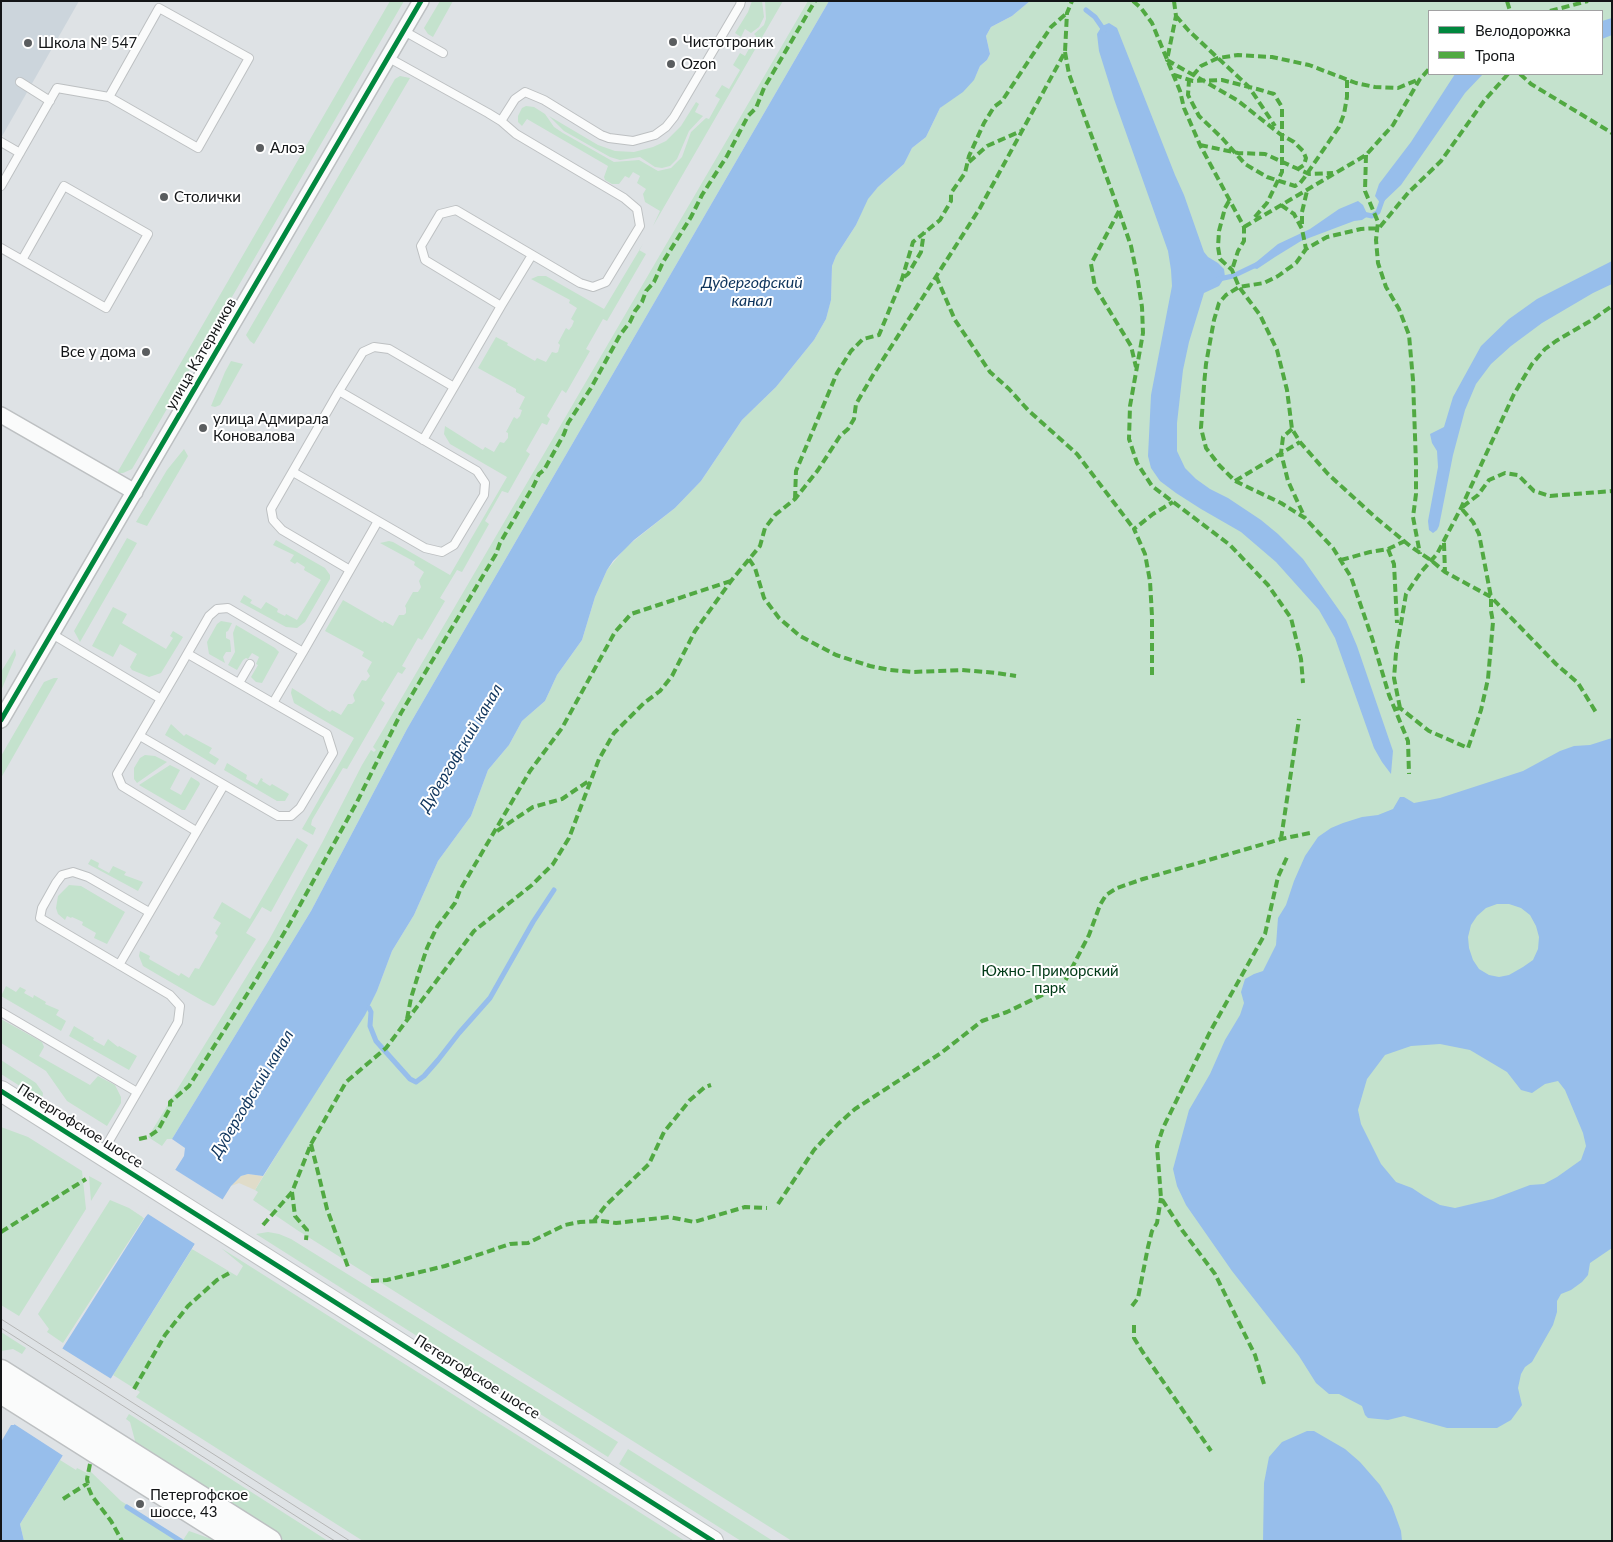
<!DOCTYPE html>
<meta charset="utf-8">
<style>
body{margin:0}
#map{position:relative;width:1613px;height:1542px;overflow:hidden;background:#dee2e5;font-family:Lato,sans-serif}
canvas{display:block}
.frame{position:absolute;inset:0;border:2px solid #131517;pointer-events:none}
.legend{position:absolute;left:1428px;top:10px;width:175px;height:65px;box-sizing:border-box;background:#fff;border:1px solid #a1a1a2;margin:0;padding:6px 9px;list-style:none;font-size:15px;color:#131517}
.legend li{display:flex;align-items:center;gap:10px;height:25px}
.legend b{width:25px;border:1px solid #a1a1a2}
</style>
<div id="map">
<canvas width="1613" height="1542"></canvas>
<div class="frame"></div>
<ul class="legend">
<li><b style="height:6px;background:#00873e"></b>Велодорожка</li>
<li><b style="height:6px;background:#51a942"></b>Тропа</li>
</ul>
</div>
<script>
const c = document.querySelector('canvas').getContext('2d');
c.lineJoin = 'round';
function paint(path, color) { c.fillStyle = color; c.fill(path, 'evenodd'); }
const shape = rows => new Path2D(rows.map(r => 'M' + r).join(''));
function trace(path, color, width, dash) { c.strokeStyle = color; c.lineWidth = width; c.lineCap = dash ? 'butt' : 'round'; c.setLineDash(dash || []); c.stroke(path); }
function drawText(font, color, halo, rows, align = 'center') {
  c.font = font + ' Lato,sans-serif'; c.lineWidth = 4; c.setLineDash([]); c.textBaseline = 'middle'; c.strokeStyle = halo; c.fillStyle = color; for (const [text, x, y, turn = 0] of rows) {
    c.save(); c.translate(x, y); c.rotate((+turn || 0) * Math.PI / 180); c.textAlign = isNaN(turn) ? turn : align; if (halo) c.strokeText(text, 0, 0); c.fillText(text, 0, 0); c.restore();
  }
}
paint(shape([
 [1,1,79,1,1,138]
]), '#ccd5dc');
paint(shape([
 [390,1,404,1,132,469,123,473,117,473],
 [440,1,453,1,433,37,428,34,424,28],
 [752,1,762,1,764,17,759,27,751,33,745,29,741,37,735,33,748,12],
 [765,1,783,1,653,226,660,211,645,202,643,194,646,189,637,183,640,176,633,172,629,178,625,176,619,184,612,184,605,180,604,177,608,166,527,119,522,126,518,122,518,116,522,108,526,106,534,107,545,114,554,127,563,133,614,162,639,160,658,171,671,168,682,157,691,132,706,118,709,119,720,99,715,96,722,85,729,89,740,70,733,65,740,53,745,56,756,36,754,34,764,25,766,19],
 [808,1,829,1,407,729,311,911,172,1139,167,1139,162,1146,148,1137,269,940,322,843,362,765,371,750,374,752,376,750,373,747],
 [1030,1,1612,1,1612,1541,792,1541,297,1230,253,1200,258,1192,255,1190,377,991,392,951,414,915,438,861,471,816,488,770,509,745,522,721,545,701,557,675,582,640,595,597,607,570,626,547,675,508,701,481,742,420,776,387,814,340,826,319,831,299,832,266,836,256,856,225,867,199,878,187,904,164,912,148,926,137,940,108,976,75,980,66,987,60,990,54,986,36,991,27,1012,16],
 [1429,11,1602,11,1602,74,1429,74],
 [400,76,410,78,254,344,250,341,246,335,395,79],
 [696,102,699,104,695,112,703,116,689,131,677,159,670,166,662,168,655,167,640,157,620,160,610,157,564,131,549,116,598,145,615,151,634,152,653,147,666,141,681,126],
 [643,244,639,250,646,254,607,321,603,319,586,349,590,351,566,393,562,390,547,416,550,419,547,425,542,423,526,451,530,454,508,493,502,491,485,521,489,524,462,572,457,570,440,598,445,601,422,640,418,638,402,666,406,668,402,674,398,672,381,700,385,703,347,769,343,768,312,820,311,825,316,828,313,835,302,829,354,738,294,703,291,693,292,688,330,712,332,710,341,715,348,704,352,704,355,701,353,695,362,680,366,681,370,676,367,671,372,662,362,656,364,652,325,631,343,600,383,623,384,621,393,626,399,615,404,615,406,613,406,608,405,606,413,592,418,592,420,589,421,587,419,581,424,572,414,565,415,562,380,543,389,541,393,542,450,575,507,477,450,444,444,434,445,426,483,450,485,447,494,452,500,442,504,443,508,438,508,433,506,432,514,417,517,419,520,416,522,410,519,409,525,397,516,392,516,389,478,368,496,337,508,343,507,345,535,361,537,358,546,362,552,352,556,353,558,352,560,345,558,343,566,328,569,330,572,326,574,321,571,319,577,308,569,303,570,300,531,279,538,276,546,276,604,309],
 [231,361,243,364,220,405,215,407,211,406,225,372],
 [184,449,188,456,147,526,136,522,167,470],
 [127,538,137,543,80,642,74,631],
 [276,540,325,568,330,575,330,579,305,622,297,628,286,627,240,602,244,595,252,600,250,603,261,609,266,602,278,609,277,612,285,616,286,614,297,620,321,580,304,570,305,567,297,562,295,564,290,561,294,555,273,545],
 [113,607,127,614,122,623,166,649,173,638,170,636,173,631,183,637,161,673,149,677,132,670,130,667,137,654,120,644,113,657,92,646],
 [221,621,232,623,228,631,226,632,226,638,230,640,231,649,231,652,226,652,223,657,225,663,209,654,207,642,217,624],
 [236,625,275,648,279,652,262,683,256,682,251,677,258,665,256,664,259,657,252,653,248,659,246,658,243,660,237,670,228,665,235,652,233,633],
 [15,649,16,655,1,691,1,672],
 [54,678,58,678,1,778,1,756,44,682],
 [171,724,184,736,186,734,212,748,209,753,219,759,215,765,165,735],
 [145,755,155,756,167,762,137,783,134,779,134,768,140,758],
 [227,763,247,775,246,779,257,785,261,778,263,779,262,781,270,786,272,784,289,794,285,801,277,801,224,770],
 [170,765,180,770,170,789,181,795,191,777,199,782,200,784,185,810,182,810,139,785],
 [297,838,308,845,271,912,262,907,246,933,256,939,215,1005,213,1006,203,1001,143,966,139,956,140,951,150,956,149,959,179,976,181,973,189,978,195,968,199,969,218,936,215,933,221,923,213,918,222,902,250,919],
 [91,859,99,863,98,867,109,873,113,866,126,872,124,875,143,882,138,891,88,864],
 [69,885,81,886,125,912,107,944,94,938,96,933,82,925,83,922,72,917,71,918,67,916,65,920,58,914,56,908,58,896],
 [6,986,16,992,20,987,26,990,24,993,33,998,34,995,46,1002,45,1004,59,1010,56,1015,66,1021,61,1031,1,996],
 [1,1019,42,1042,44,1047,39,1056,90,1085,98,1076,115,1085,121,1097,121,1103,107,1126,67,1101,46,1071,1,1043],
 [74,1026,94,1038,93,1040,104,1046,108,1039,118,1047,119,1046,137,1056,129,1070,69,1036],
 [1,1060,36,1083,43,1093,42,1100,1,1074],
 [1,1127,28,1137,82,1171,86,1209,19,1316,1,1305],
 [89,1176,102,1183,91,1201],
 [110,1200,129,1208,144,1218,63,1343,47,1332,49,1329,38,1314],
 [268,1232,279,1234,291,1239,618,1442,608,1457,256,1234],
 [221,1248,685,1541,363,1541,136,1397,140,1392,113,1375,192,1249,237,1276,243,1266],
 [1,1332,26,1348,22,1354,13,1349,1,1351],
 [129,1414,328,1541,285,1541,137,1448,130,1422,126,1419],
 [628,1449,773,1541,741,1541,619,1464],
 [60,1460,76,1470,77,1468,87,1473,88,1471,91,1472,121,1501,183,1540,189,1531,217,1541,24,1541,20,1524]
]), '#c4e2cd');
paint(shape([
 [248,1174,263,1176,255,1190,239,1183,231,1186,241,1176]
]), '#e0dcc9');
paint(shape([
 [829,1,1030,1,1012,16,991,27,986,36,990,54,987,60,980,66,974,80,963,92,940,108,926,137,912,148,904,164,878,187,868,199,856,225,836,256,832,266,831,300,826,319,814,340,776,387,742,420,701,481,675,508,634,540,613,561,607,570,595,597,582,640,557,675,545,701,522,721,509,745,488,770,471,816,438,861,414,915,392,951,377,991,365,1015,263,1176,248,1174,241,1176,231,1186,20,1524,24,1541,1,1541,1,1442,11,1425,14,1425,184,1156,185,1148,172,1139,311,911,407,729],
 [1612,18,1612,35,1602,39,1602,21],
 [1109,23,1117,28,1175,175,1184,195,1204,252,1208,257,1218,263,1224,269,1225,277,1219,286,1204,293,1189,342,1183,370,1177,423,1177,451,1185,468,1196,479,1210,489,1228,498,1261,520,1278,534,1303,559,1346,620,1357,646,1393,751,1391,774,1382,762,1374,748,1335,638,1319,610,1276,562,1241,532,1201,509,1176,493,1160,481,1151,468,1148,456,1151,395,1172,286,1171,270,1168,251,1114,99,1099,51,1097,34,1102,26],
 [1455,74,1483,74,1465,93,1401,185,1381,204,1375,196,1379,184,1411,142],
 [1358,201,1363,205,1368,216,1362,220,1354,221,1301,241,1275,257,1257,269,1253,268,1255,263,1278,244,1310,229,1339,209],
 [1612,261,1612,284,1593,293,1542,323,1511,346,1491,364,1476,384,1465,410,1453,455,1439,526,1437,530,1433,533,1429,530,1428,521,1438,467,1437,451,1432,443,1430,434,1444,427,1453,397,1481,346,1509,319,1537,299],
 [1612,738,1612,1248,1590,1263,1588,1275,1582,1282,1571,1290,1561,1294,1557,1301,1557,1312,1553,1325,1532,1362,1525,1367,1521,1374,1518,1388,1522,1405,1511,1420,1497,1428,1447,1428,1404,1416,1388,1420,1368,1418,1365,1415,1362,1406,1339,1394,1329,1394,1316,1383,1299,1356,1232,1271,1186,1205,1177,1186,1173,1169,1189,1110,1210,1074,1225,1040,1240,1015,1244,1003,1241,992,1245,979,1254,974,1263,971,1276,945,1278,918,1286,905,1294,881,1305,856,1318,837,1331,828,1343,823,1362,817,1378,815,1393,809,1400,797,1404,797,1414,803,1440,798,1523,771,1560,751,1574,746,1590,745],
 [1497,904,1509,904,1521,908,1530,915,1536,926,1539,937,1538,949,1533,960,1523,967,1509,975,1499,977,1489,975,1479,969,1473,960,1469,948,1468,937,1471,925,1477,916,1486,908],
 [1440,1044,1470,1050,1507,1072,1521,1090,1532,1093,1545,1084,1558,1081,1565,1090,1583,1133,1586,1146,1581,1160,1557,1177,1544,1184,1530,1185,1493,1199,1455,1208,1440,1205,1424,1196,1412,1188,1396,1182,1381,1164,1361,1124,1358,1110,1367,1079,1385,1055,1411,1046],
 [1307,1431,1314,1431,1345,1449,1360,1462,1380,1485,1392,1506,1401,1531,1402,1541,1263,1541,1264,1483,1269,1457,1282,1442]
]), '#97beeb');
paint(shape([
 [174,1169,225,1201,194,1250,192,1249,195,1244,148,1214,144,1218,142,1217],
 [60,1347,113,1380,65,1457,11,1422,12,1423]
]), '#dee2e5');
trace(shape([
 [1086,10,1095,17,1104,30],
 [1363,214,1372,216,1378,212,1383,198],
 [1219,279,1233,276,1258,264],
 [369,1008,371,1012,370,1026,376,1041,410,1079,416,1082,424,1076,438,1060,459,1033,490,998,533,922,554,890],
 [127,1507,181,1541]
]), '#97beeb', 5);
const lane = shape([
 [404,31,443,53],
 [20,82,50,101],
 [501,121,515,99,525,92,544,100,601,135,609,138,633,141,655,135,666,127,674,117,740,5,741,1],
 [1,142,20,153],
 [1,186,57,88,109,97,198,148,249,58,159,8,109,97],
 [1,248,106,308,148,234,64,186,22,260],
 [501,306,532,255],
 [339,391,271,509,273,520,282,530,350,570],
 [423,440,454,387],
 [293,472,425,548,442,552,454,545,484,495,485,483,477,471,339,391,363,352,374,347,389,349,454,387,501,306,425,260,421,246,440,214,456,210,580,283,593,287,606,282,640,226,637,209,624,198,516,134,501,121,488,113,389,58],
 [52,634,161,699],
 [239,683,250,664],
 [273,703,303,652],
 [140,736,278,816,291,816,300,808,333,753,327,734,188,654],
 [196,831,122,786,117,774,178,670,209,616,217,609,228,608,303,652,378,521],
 [119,965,224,785],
 [1,1012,137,1092],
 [102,1153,178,1022,180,1006,170,995,40,918,42,908,56,883,62,875,73,872,88,877,149,912]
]);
const street = shape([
 [1,415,135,492],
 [1,720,421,1]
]);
const secondary = shape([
 [1,1091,713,1541]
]);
const primary = shape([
 [1,1371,270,1541],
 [1,1392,237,1541]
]);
trace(lane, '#bdc0c2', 10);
trace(street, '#bdc0c2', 18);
trace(secondary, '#bdc0c2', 22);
trace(primary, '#bdc0c2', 25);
trace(lane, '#fafbfb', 8);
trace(street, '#fafbfb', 15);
trace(secondary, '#fafbfb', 20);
trace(primary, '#fafbfb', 22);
trace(shape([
 [1,1319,350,1541],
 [1,1328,335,1541]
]), '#b5b6b6', 1);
trace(shape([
 [1133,1,1141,8,1152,23,1180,91,1184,108,1200,145,1244,227,1244,241,1238,251,1232,270],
 [1174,1,1176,16,1167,60,1237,100,1280,134,1294,142,1303,151,1306,158,1304,165,1298,169],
 [1507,1,1510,11],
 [1550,11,1588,1],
 [1176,16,1189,31,1249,87,1275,126],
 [1065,52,1069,74,1119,211,1131,246,1137,275,1142,307,1143,333,1130,406,1129,439,1137,463,1152,486,1230,545,1268,585,1291,618,1301,659,1303,683],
 [1508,74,1484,101,1441,161,1408,193,1379,228,1361,229,1327,237,1306,249,1296,263,1278,276,1264,283,1239,287,1260,315,1277,350,1287,390,1292,429,1300,442,1328,474,1375,517,1410,546,1432,561,1445,572,1491,597,1556,664,1578,683,1597,714],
 [1520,74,1531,84,1612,133],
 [1174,75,1193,81,1222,80,1257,89,1274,94,1282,107,1282,172,1267,203,1254,218],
 [1347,80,1347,97,1344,114,1339,127,1304,178,1300,183,1295,186,1267,177,1245,164,1222,138,1199,116,1188,95,1189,80,1201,66,1218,58,1238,55,1272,57,1309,65,1356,83,1375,87,1398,88,1420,79],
 [1200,145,1238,153,1265,154,1309,174,1333,173],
 [1366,155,1365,191,1378,222,1376,240,1378,263,1386,287,1399,309,1409,335,1413,380,1416,464,1416,494,1413,517,1420,554],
 [969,162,987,146,1021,131],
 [1229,201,1225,208,1219,231,1218,247,1220,259,1232,270,1239,287,1226,295,1219,303,1214,320,1206,364,1204,385,1201,428,1206,448,1219,465,1235,481,1281,503,1305,518,1333,548,1351,577,1372,638,1389,695,1408,741,1409,774],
 [1281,205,1294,214,1302,229,1306,249],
 [1119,211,1091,264,1095,287,1131,346,1136,367],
 [1302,224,1302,212,1307,191],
 [1244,227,1366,155,1393,125,1420,79,1429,69],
 [936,276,955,320,990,372,1009,389,1028,410,1077,454,1134,529],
 [904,277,908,274,921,252,924,232],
 [1292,429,1283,437,1281,453,1288,481,1305,518],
 [1235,481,1300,442],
 [795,499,796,471,837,373,851,351,863,339,879,335,902,279,913,242,940,220,951,201,951,193,965,173,969,156,984,123,994,107,1002,101,1051,27,1067,13],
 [1444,543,1445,572],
 [1388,549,1394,564,1397,623],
 [749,559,755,568,764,598,779,618,800,636,836,655,870,666,890,670,913,672,962,670,997,673,1016,676],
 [1341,560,1370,552,1388,549,1407,540],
 [1152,675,1152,616,1150,581,1145,554,1134,529,1153,514,1173,502],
 [1400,708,1394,678,1396,653,1406,594,1421,572,1437,554,1461,508,1514,394,1532,364,1545,349,1556,341,1592,320,1612,306],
 [1396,709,1400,708,1429,731,1468,748,1481,710,1488,679,1493,622,1491,611,1491,597,1479,534,1473,522,1461,508,1478,495,1489,480,1505,473,1518,475,1534,491,1550,496,1612,491],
 [497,831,533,807,562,799,590,780],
 [1281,839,1299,719],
 [407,1019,411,998,419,972,427,948,437,927,455,903,460,890,530,771,562,728,615,632,631,614,731,581],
 [139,1139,148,1137,158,1130,170,1108,170,1102,189,1086,256,980,290,923,357,802,401,713,496,554,500,543,534,485,539,474,544,470,564,434,568,423,591,388,620,335,630,322,635,311,642,302,646,291,654,282,663,262,691,217,702,195,727,156,748,116,756,108,764,88,815,1],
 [311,1144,327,1209,348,1267],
 [292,1192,295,1216,307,1230,306,1240],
 [778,1204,814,1150,838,1124,855,1109,941,1053,982,1021,1007,1012,1063,985,1089,935,1100,905,1106,895,1117,888,1143,879,1281,839,1310,833],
 [593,1222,606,1205,649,1164,664,1132,690,1100,705,1087,711,1085],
 [263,1225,292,1192,311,1144,346,1082,386,1048,474,931,532,885,553,864,569,838,599,759,614,733,644,703,660,691,672,676,695,631,731,581,760,546,765,528,775,515,795,499,818,470,840,436,848,429,854,419,856,404,873,375,980,208,1065,52,1067,13,1072,1],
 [1,1232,86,1179],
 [371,1281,387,1280,445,1266,510,1244,528,1243,565,1225,580,1222,601,1221,616,1223,669,1217,694,1222,745,1207,767,1208],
 [1132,1306,1138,1298,1148,1247,1152,1231,1157,1223,1161,1198],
 [1134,1325,1134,1338,1142,1351,1211,1451],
 [1264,1384,1255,1355,1215,1274,1182,1230,1161,1198,1157,1146,1163,1128,1211,1030,1265,934,1278,877,1288,855],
 [134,1389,165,1335,188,1306,217,1280,231,1272],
 [90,1464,87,1479,89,1489,92,1496,111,1521,122,1541],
 [63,1499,88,1483]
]), '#51a942', 4, [8, 4]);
trace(shape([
 [1,720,421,1],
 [1,1091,713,1541]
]), '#00873e', 5);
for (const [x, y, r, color] of [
 [673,42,5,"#5a5d5f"],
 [28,43,5,"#5a5d5f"],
 [671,64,5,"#5a5d5f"],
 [260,148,5,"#5a5d5f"],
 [164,197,5,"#5a5d5f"],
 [146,352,5,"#5a5d5f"],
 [203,428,5,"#5a5d5f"],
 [140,1504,5,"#5a5d5f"]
]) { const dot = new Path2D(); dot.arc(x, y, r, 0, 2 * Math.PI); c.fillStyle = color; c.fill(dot); trace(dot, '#fff', 2); }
drawText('15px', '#131517', '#fff', [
 ["Чистотроник",683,42],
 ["Школа № 547",38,43],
 ["Ozon",681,64],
 ["Алоэ",270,148],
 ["Столички",174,197],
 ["Все у дома",136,352,"right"],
 ["улица Адмирала",213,419],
 ["Коновалова",213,436],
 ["Петергофское",150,1495],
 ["шоссе, 43",150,1512]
], 'left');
drawText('15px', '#131517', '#fff', [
 ["улица Катерников",201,354,-60],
 ["Петергофское шоссе",80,1126,32],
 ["Петергофское шоссе",477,1377,32]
]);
drawText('15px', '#003a17', '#fff', [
 ["Южно-Приморский",1050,971],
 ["парк",1050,988]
]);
drawText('italic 16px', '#0e345c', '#fff', [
 ["Дудергофский",752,283],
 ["канал",752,301],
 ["Дудергофский канал",461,748,-59],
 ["Дудергофский канал",252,1094,-59]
]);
</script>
